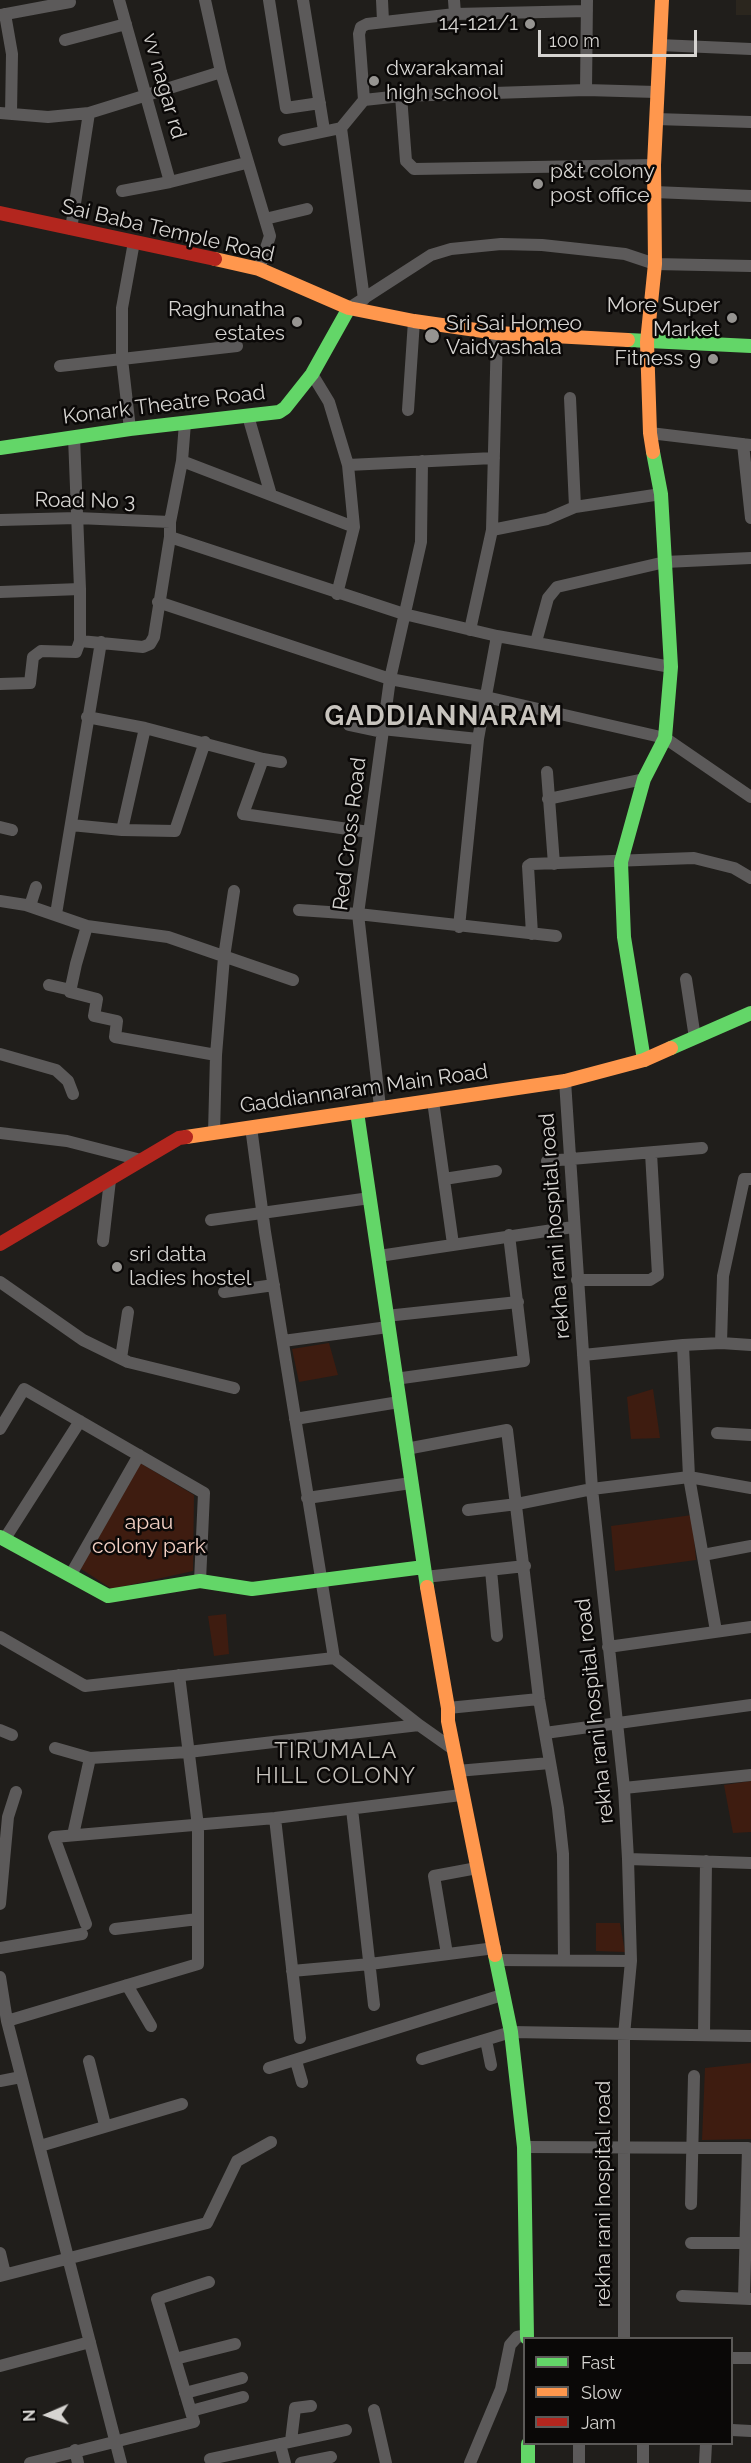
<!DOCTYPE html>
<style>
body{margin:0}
#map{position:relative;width:751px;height:2463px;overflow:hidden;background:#201e1b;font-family:Raleway,sans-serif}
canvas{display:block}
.legend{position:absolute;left:523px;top:2337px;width:210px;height:108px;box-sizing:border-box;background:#0a0807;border:2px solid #5c5a58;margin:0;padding:8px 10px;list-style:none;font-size:18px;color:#d6d4d1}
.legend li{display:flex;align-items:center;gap:12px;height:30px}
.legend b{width:30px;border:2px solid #5c5a58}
.north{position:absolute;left:18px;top:2385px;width:60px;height:60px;-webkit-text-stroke:4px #0a0807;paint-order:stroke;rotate:268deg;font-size:16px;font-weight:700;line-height:24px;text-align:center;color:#d6d4d1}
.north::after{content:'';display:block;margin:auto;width:21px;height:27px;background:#d6d4d1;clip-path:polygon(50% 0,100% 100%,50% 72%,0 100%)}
.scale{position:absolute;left:538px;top:30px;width:159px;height:27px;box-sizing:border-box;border:3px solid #d6d4d1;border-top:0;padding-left:8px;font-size:18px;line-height:21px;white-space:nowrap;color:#d6d4d1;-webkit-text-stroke:4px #0a0807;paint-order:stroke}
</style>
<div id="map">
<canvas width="751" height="2463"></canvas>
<ul class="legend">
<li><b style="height:8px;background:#63d668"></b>Fast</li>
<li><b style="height:8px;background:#ff974d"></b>Slow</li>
<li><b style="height:8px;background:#b3261e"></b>Jam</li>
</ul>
<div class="north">N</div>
<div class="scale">100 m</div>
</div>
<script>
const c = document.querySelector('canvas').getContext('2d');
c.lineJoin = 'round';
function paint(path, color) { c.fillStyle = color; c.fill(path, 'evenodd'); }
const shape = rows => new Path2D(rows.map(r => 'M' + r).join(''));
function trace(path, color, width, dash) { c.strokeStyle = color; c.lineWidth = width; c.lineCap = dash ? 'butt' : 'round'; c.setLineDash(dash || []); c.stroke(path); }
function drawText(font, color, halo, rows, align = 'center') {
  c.font = font + ' Raleway,sans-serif'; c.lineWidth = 5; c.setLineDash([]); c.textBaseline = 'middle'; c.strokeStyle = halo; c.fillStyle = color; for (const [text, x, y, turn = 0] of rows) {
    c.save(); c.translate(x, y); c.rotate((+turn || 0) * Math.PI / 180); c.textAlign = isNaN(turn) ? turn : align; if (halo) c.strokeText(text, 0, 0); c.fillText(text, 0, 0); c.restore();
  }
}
paint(shape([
 [736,0,751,0,751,15,736,15]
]), '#2b261e');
paint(shape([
 [329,1343,338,1375,299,1382,292,1349],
 [653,1389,660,1438,631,1439,627,1397],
 [140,1463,194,1495,193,1571,112,1589,78,1567],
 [692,1515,696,1560,615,1571,611,1526],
 [226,1614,229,1654,214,1656,208,1616],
 [751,1781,751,1832,733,1833,724,1785],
 [596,1923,620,1923,625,1952,596,1951],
 [751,2063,751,2139,702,2140,705,2068]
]), '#3e1c10');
trace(shape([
 [119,0,170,182],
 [205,0,221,72,270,236,259,269],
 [269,0,286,108,320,103],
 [303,0,324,130],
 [382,0,383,21],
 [454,0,455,14],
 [5,14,12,54,11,114],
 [0,15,70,2],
 [65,40,126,24],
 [659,45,751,49],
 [586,90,587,0],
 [401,96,406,161,414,169,654,165],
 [364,100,359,34,361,27,367,24,455,14,587,11],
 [0,113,48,117,89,113,221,72],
 [656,119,751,122],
 [341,128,364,299],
 [284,140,341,128,364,100,401,96,586,90,656,92],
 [122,191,170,182,246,163],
 [654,192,751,196],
 [265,219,307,209],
 [71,229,89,113],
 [349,308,431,255,451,249,501,244,542,245,625,254,655,264,751,266],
 [60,366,237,346],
 [312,374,329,402,348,465,354,527,337,594],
 [570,398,575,507],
 [408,410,414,321],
 [248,416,271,495],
 [130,429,122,359,122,308,134,242],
 [650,433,751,445],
 [74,437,80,589,80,641],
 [743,444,751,518],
 [182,461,354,527],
 [348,465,494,458],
 [0,520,77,518,170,522],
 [492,530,547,519,575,507,661,494],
 [170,537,404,614,497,636,671,667],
 [0,592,80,589],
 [158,602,390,679,486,697,665,738,751,797],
 [470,630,492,530,497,333],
 [536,642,548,598,557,587,665,562,751,558],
 [0,684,30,683,33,657,41,651,76,652,80,641,143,647,150,644,154,637,170,537,170,522,182,461,185,423],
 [87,717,145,728,263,759,281,762],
 [349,725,382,732],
 [382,729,478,739],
 [263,759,243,814,369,832],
 [547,772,554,864],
 [548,799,644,779],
 [71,825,122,830,175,831,205,742],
 [0,827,12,830],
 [122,830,145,728],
 [0,901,26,905,87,926,168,937,293,980],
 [30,906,36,887],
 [299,910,358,914,556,936],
 [56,914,101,642],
 [87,926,76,964,70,992,97,999,94,1016,117,1021,115,1037,216,1055],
 [459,927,478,739,497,636],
 [532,934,528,866,531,864,694,858,734,868,751,878],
 [686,979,695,1038],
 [49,985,71,990],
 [0,1054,56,1070,68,1081,73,1094],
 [565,1081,592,1489,624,1788,628,1859,631,1961,624,2035,624,2338],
 [433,1101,453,1244],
 [380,1107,358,914,390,679,421,542,422,461],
 [251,1127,265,1232,334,1658,419,1725],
 [0,1133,67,1141,141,1160],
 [214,1133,216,1055,224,957,234,891],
 [547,1161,702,1148],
 [444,1179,496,1171],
 [211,1220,370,1198],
 [103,1241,110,1180],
 [379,1256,573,1227],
 [577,1280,650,1280,658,1275,651,1153],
 [0,1282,83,1340,128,1362,234,1388],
 [224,1292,274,1285],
 [386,1316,518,1302],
 [283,1341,388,1327],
 [721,1343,751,1345],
 [683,1345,721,1343,723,1276,744,1179,751,1179],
 [583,1355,683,1345,689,1477,716,1631],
 [121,1358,128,1312],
 [395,1379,524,1361,509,1235],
 [295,1419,399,1402],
 [0,1429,24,1389,204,1493,200,1581],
 [717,1433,751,1435],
 [406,1449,507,1430,539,1699,558,1808,563,1854,564,1960],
 [307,1498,411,1483],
 [468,1510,517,1504,592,1489,689,1477,751,1488],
 [4,1540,80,1421],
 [703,1555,751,1546],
 [491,1570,497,1636],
 [70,1576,139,1455],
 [425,1577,525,1566],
 [0,1637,85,1686,334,1658],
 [608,1647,751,1627],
 [448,1708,539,1699],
 [0,1730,12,1735],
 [545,1733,751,1705],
 [55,1748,90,1758,188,1752,419,1725,453,1749],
 [457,1771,550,1763],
 [624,1788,751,1775],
 [352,1809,374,2005],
 [275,1818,300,2038],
 [73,1835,90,1758],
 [628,1859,751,1863],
 [0,1904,8,1817,16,1792],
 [86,1924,54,1837,275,1818,461,1795],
 [115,1929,198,1919],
 [0,1948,82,1934],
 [447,1954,434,1876,477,1868],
 [497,1960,631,1961],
 [292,1971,370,1964,495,1948],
 [0,1977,7,2021,121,2463],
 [127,1985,151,2026],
 [7,2021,198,1964,198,1826,179,1675],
 [704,2035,706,1861],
 [486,2040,491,2065],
 [422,2059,511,2032,751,2036],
 [89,2061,105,2125],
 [296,2061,302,2082],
 [269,2068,502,1995],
 [0,2081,21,2077],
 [40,2146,182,2104],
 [524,2147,748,2148,744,2298],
 [691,2204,694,2076],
 [691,2243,746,2243],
 [0,2253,5,2274],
 [0,2276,207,2223,237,2161,271,2142],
 [682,2296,750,2299],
 [732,2358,751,2358],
 [175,2359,235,2344],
 [0,2366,90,2342],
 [185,2393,242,2378],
 [374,2410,386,2463],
 [191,2411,243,2397],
 [732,2430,751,2431],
 [291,2441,295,2408,311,2406],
 [280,2444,285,2463],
 [75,2450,78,2463],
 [210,2459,346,2430],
 [30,2463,194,2422,157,2299,209,2282],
 [301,2463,331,2457],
 [470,2463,501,2389,510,2345,517,2337,527,2335],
 [579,2463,579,2444],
 [643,2463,643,2444],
 [705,2463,706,2444]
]), '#5c5a5a', 12);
trace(shape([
 [628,340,751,346],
 [0,448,130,429,279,412,285,408,312,374,349,308],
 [671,1048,751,1013],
 [644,1060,624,937,621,862,644,779,665,738,671,667,661,494,653,452],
 [357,1112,427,1587],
 [0,1537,108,1596,200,1581,252,1589,424,1567],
 [495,1955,511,2032,524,2147,527,2338],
 [528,2444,528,2463]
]), '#63d668', 14);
trace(shape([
 [215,259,259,269,349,308,414,321,497,333,628,340],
 [653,452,650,433,647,342,655,264,654,165,662,0],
 [186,1137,565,1081,644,1060,671,1048],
 [427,1587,448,1708,448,1721,495,1955]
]), '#ff974d', 14);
trace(shape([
 [0,213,215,259],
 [0,1244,179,1138,186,1137]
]), '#b3261e', 14);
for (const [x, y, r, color] of [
 [530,24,6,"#969491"],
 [374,81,6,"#969491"],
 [538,184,6,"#969491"],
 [732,318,6,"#969491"],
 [297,322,6,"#969491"],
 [432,336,8,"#969491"],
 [713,359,6,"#969491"],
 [117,1267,6,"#969491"]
]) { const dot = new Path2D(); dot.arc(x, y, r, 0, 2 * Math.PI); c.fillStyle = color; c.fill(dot); trace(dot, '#0a0807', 2); }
drawText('21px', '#d6d4d1', '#0a0807', [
 ["14-121/1",518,24],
 ["dwarakamai",386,69,"left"],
 ["high school",386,93,"left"],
 ["p&t colony",550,172,"left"],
 ["post office",550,196,"left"],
 ["More Super",720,306],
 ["Market",720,330],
 ["Raghunatha",285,310],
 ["estates",285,334],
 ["Sri Sai Homeo",446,324,"left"],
 ["Vaidyashala",446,348,"left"],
 ["Fitness 9",701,359],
 ["sri datta",129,1255,"left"],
 ["ladies hostel",129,1279,"left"]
], 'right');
drawText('21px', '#d6d4d1', '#0a0807', [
 ["vv nagar rd",164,86,74],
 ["Sai Baba Temple Road",168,231,13],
 ["Konark Theatre Road",164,405,-7],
 ["Road No 3",85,501,1],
 ["Red Cross Road",350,834,-83],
 ["Gaddiannaram Main Road",364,1089,-8],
 ["rekha rani hospital road",555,1226,-94],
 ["rekha rani hospital road",595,1711,-96],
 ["rekha rani hospital road",604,2194,-90]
]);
drawText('21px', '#f4d1c5', '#0a0807', [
 ["apau",149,1523],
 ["colony park",149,1547]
]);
c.letterSpacing = '1.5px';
drawText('22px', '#c8c4be', '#0a0807', [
 ["TIRUMALA",336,1751],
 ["HILL COLONY",336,1776]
]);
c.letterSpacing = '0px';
c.letterSpacing = '1.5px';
drawText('bold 27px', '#c8c4be', '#0a0807', [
 ["GADDIANNARAM",444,717]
]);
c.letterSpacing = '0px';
</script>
